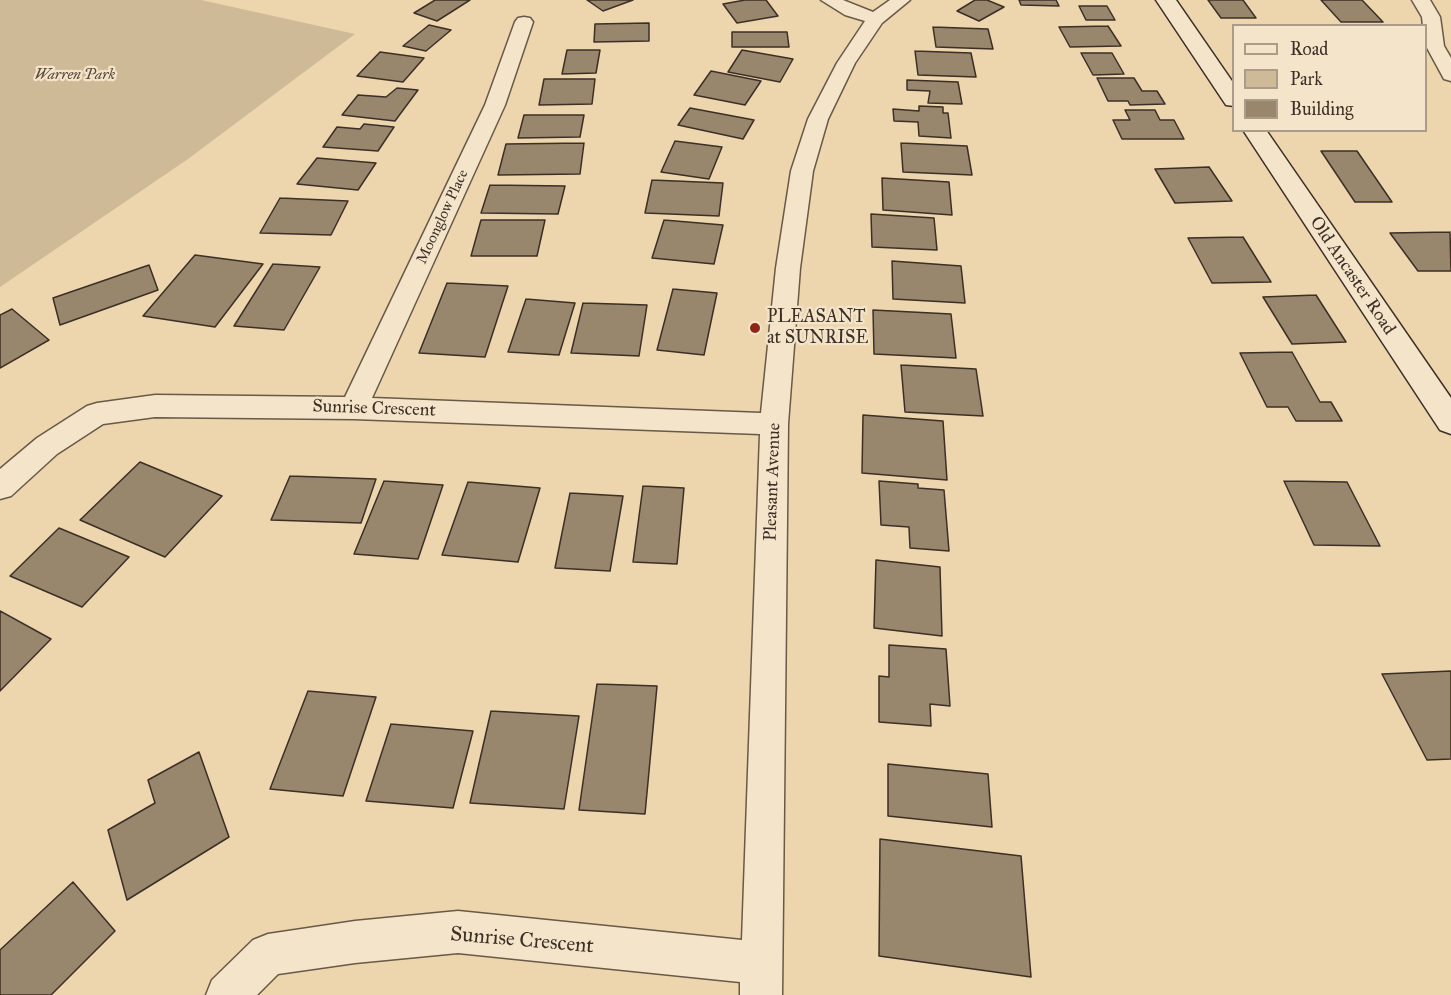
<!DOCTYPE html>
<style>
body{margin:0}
#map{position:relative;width:1451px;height:995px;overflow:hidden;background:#edd6ae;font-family:"IM FELL Great Primer",serif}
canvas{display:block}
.legend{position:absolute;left:1232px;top:24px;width:195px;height:108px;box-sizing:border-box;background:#f3e4ca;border:2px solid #aa9c88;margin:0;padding:8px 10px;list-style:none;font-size:18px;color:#3c2f26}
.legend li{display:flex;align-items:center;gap:12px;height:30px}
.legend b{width:30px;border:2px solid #aa9c88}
</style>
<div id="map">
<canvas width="1451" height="995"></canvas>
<ul class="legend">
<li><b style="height:8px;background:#f3e4ca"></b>Road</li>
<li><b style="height:16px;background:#cfba97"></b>Park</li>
<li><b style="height:16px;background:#98866d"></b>Building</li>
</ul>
</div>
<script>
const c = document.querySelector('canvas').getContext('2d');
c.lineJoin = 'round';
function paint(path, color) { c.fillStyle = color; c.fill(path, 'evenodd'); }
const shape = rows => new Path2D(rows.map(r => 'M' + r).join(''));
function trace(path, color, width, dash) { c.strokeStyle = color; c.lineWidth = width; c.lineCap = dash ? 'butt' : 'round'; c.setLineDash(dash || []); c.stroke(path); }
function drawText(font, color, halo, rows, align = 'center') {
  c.font = font + ' "IM FELL Great Primer",serif'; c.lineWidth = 4.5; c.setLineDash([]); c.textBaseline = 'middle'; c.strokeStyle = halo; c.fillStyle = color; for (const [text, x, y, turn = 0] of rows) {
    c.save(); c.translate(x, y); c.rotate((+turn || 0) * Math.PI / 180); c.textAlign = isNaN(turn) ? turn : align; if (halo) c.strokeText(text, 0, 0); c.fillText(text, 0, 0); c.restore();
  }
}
paint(shape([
 [0,0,201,0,355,34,188,159,0,287]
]), '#cfba97');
const building = shape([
 [435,0,470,0,437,21,414,13,435,0],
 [587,0,633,0,603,11,587,0],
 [745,0,766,0,778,16,737,23,723,4,745,0],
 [987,0,1004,7,979,21,957,11,975,0,987,0],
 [1019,0,1056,0,1059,6,1021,5,1019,0],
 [1208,0,1243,0,1256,18,1221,18,1208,0],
 [1321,0,1362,0,1383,22,1341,22,1321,0],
 [1079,6,1107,6,1115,20,1086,20,1079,6],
 [649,23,649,41,594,42,595,24,649,23],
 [429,25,451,30,426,51,403,46,429,25],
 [1108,26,1121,46,1070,47,1059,27,1108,26],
 [933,27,988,29,993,49,936,47,933,27],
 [732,32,787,32,789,47,732,47,732,32],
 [567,50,600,50,596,73,562,74,567,50],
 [742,50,793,59,780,82,728,72,742,50],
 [915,51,971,53,976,77,918,75,915,51],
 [380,52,424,58,403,82,357,76,380,52],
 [1081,53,1112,53,1124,74,1093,75,1081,53],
 [711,71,761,81,745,105,694,95,711,71],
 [1097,78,1134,78,1142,91,1157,91,1165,104,1130,105,1128,101,1108,101,1097,78],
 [544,79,595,79,592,104,539,105,544,79],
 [907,80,958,82,962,104,928,103,930,91,907,90,907,80],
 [397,88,418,90,395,121,342,115,358,95,386,97,397,88],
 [919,106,943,107,943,113,948,113,951,138,919,136,918,122,894,121,893,109,919,111,919,106],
 [690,108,754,120,743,139,678,125,690,108],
 [1125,110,1155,110,1160,120,1174,120,1184,139,1122,139,1113,120,1130,120,1125,110],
 [524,115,584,115,580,137,518,138,524,115],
 [364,124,394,127,378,151,323,147,337,127,360,129,364,124],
 [675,141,722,147,709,179,661,172,675,141],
 [584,143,580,174,498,175,506,144,584,143],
 [901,143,967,146,972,175,903,172,901,143],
 [1321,151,1357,151,1392,202,1355,202,1321,151],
 [317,158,376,163,358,190,297,184,317,158],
 [1209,167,1232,201,1175,203,1155,169,1209,167],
 [882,178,949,182,952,215,883,210,882,178],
 [652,180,723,183,719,216,645,213,652,180],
 [490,185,565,186,558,214,481,213,490,185],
 [280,198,348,201,331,235,260,233,280,198],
 [871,214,934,218,937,250,872,247,871,214],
 [481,220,545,220,537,256,471,256,481,220],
 [664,220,723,225,714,264,652,258,664,220],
 [1450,232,1451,271,1418,271,1390,233,1450,232],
 [1243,237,1271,282,1212,283,1188,238,1243,237],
 [195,255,263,264,215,327,143,316,195,255],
 [892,261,961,266,965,303,893,299,892,261],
 [273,264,320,267,284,330,234,326,273,264],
 [149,265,158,290,60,325,53,298,149,265],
 [447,283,508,286,485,357,419,353,447,283],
 [673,289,717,293,704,355,657,350,673,289],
 [1316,295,1346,342,1292,344,1263,297,1316,295],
 [526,299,575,303,559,355,508,352,526,299],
 [583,303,647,305,639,356,571,353,583,303],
 [12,309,49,340,0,368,0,315,12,309],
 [873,310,951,314,956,358,874,354,873,310],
 [1292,352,1320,402,1331,402,1342,421,1296,421,1288,407,1267,407,1240,353,1292,352],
 [901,365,976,369,983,416,905,412,901,365],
 [863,415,943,421,947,480,862,473,863,415],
 [140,462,222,496,165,557,80,520,140,462],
 [290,476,376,479,361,523,271,520,290,476],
 [384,481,443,485,418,559,354,554,384,481],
 [879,481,918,484,918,488,944,490,949,551,910,548,909,527,881,525,879,481],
 [1284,481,1347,482,1380,546,1314,545,1284,481],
 [468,482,540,488,518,562,442,555,468,482],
 [643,486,684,488,677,564,633,562,643,486],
 [570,493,623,496,610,571,555,568,570,493],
 [59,528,129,557,82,607,10,576,59,528],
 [876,560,940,567,942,636,874,628,876,560],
 [0,611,51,639,0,691,0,611],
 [889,645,946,649,950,706,930,704,931,726,879,722,879,676,889,677,889,645],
 [1451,671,1451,759,1427,760,1382,674,1451,671],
 [597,684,657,686,645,814,579,810,597,684],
 [308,691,376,697,343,796,270,789,308,691],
 [491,711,579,716,564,809,470,803,491,711],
 [391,724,473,731,453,808,366,801,391,724],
 [199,752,229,837,127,900,108,830,155,803,148,780,199,752],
 [888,764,988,774,992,827,888,816,888,764],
 [880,839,1021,856,1031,977,879,956,880,839],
 [73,882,115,931,51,995,0,995,0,950,73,882]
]);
paint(building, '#98866d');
trace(building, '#3c2f26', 1.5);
const street = shape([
 [821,0,843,0,873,12,890,0,910,0,882,23,855,63,828,119,813,171,800,268,788,424,782,995,740,995,740,982,458,953,355,963,278,974,257,995,206,995,212,980,253,940,268,934,355,921,458,911,742,940,760,434,354,419,155,417,103,424,57,454,11,496,0,499,0,469,37,438,87,406,97,403,155,395,345,397,485,105,515,22,518,18,524,17,530,18,533,22,505,105,372,398,761,413,776,268,791,171,808,119,837,63,865,21,845,15,821,0],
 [1412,0,1430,0,1440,17,1444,46,1451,58,1451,81,1444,79,1426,46,1426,26,1423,26,1422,17,1412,0]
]);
const secondary = shape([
 [1156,0,1176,0,1234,84,1234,106,1226,105,1156,0],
 [1243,130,1266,130,1451,398,1451,434,1440,430,1243,130]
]);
trace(street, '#685948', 3);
trace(secondary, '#3c2f26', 3);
paint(street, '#f3e4ca');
paint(secondary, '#f3e4ca');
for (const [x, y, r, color] of [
 [755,328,6,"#8f2418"]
]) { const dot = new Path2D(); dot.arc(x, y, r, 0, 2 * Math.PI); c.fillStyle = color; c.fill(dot); trace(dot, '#f3e4ca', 2); }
drawText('italic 15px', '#594b3d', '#f3e4ca', [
 ["Warren Park",75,75]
]);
drawText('15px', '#3c2f26', '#f3e4ca', [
 ["Moonglow Place",443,217,-65]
]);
drawText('18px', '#3c2f26', '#f3e4ca', [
 ["Old Ancaster Road",1352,276,56],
 ["Sunrise Crescent",374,409,2],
 ["Pleasant Avenue",773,482,-88]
]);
drawText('18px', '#3c2f26', '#f3e4ca', [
 ["PLEASANT",767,318],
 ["at SUNRISE",767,339]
], 'left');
drawText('21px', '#3c2f26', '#f3e4ca', [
 ["Sunrise Crescent",522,941,5]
]);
</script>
